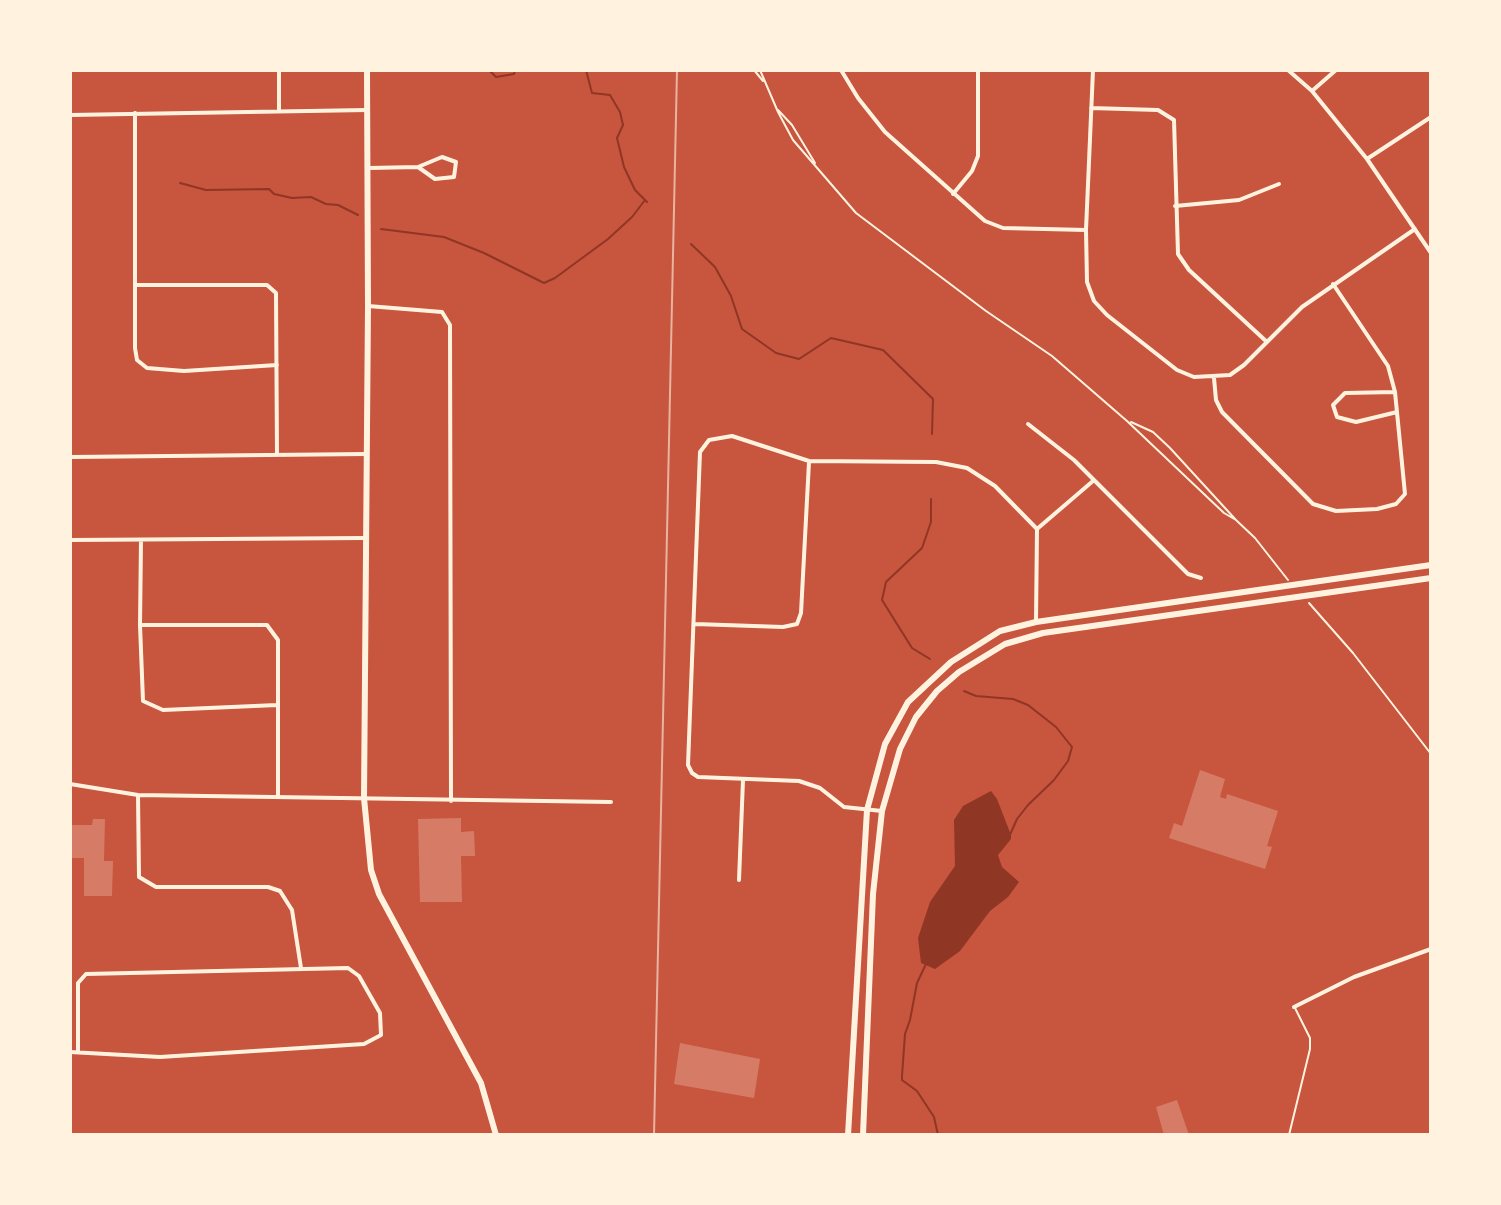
<!DOCTYPE html>
<style>
body{margin:0}
#map{position:relative;width:1501px;height:1205px;overflow:hidden;background:#c8553d;font-family:"IBM Plex Sans",sans-serif}
canvas{display:block}
.frame{position:absolute;inset:0;border:72px solid #fff3e0;pointer-events:none}
</style>
<div id="map">
<canvas width="1501" height="1205"></canvas>
<div class="frame"></div>
</div>
<script>
const c = document.querySelector('canvas').getContext('2d');
c.lineJoin = 'round';
function paint(path, color) { c.fillStyle = color; c.fill(path, 'evenodd'); }
const shape = rows => new Path2D(rows.map(r => 'M' + r).join(''));
function trace(path, color, width, dash) { c.strokeStyle = color; c.lineWidth = width; c.lineCap = dash ? 'butt' : 'round'; c.setLineDash(dash || []); c.stroke(path); }
paint(shape([
 [991,791,997,799,1011,835,1011,839,998,855,1002,867,1019,882,1008,897,990,911,960,951,935,969,921,963,918,938,930,902,955,866,954,820,963,806]
]), '#8f3625');
trace(shape([
 [489,70,496,77,514,74,515,70],
 [586,70,592,93,610,95,620,112,623,125,617,138,624,167,635,190,647,202],
 [180,183,206,190,269,189,274,194,292,198,311,197,326,204,338,205,358,215],
 [381,229,444,237,484,253,544,283,555,278,608,239,632,217,645,200],
 [691,244,715,267,731,296,742,329,776,353,799,359,831,338,883,350,933,399,932,434],
 [930,659,912,648,882,600,886,582,922,548,931,522,931,499],
 [964,691,976,696,1013,699,1028,705,1056,727,1072,747,1068,761,1054,780,1028,805,1017,819,1009,837],
 [926,964,917,983,910,1020,905,1034,902,1076,902,1080,917,1091,934,1117,938,1135]
]), '#8f3625', 2);
paint(shape([
 [1200,770,1225,779,1220,797,1226,799,1227,794,1278,811,1267,846,1272,847,1265,869,1169,838,1174,823,1182,826],
 [461,818,461,832,474,831,475,856,461,856,462,902,420,902,418,819],
 [93,819,105,819,104,861,113,861,112,896,84,896,84,858,70,858,70,825,92,825],
 [680,1043,760,1059,754,1098,674,1084],
 [1177,1100,1189,1135,1164,1135,1156,1107]
]), '#d67c66');
trace(shape([
 [754,70,763,81],
 [760,70,778,112,793,140,856,213,986,311,1052,356,1127,421,1224,513,1236,520],
 [778,110,792,125,815,163],
 [1131,422,1153,432,1170,448,1236,520,1255,538,1288,580],
 [1309,603,1353,653,1431,754]
]), '#fff3e0', 2);
trace(shape([
 [1289,1135,1310,1049,1310,1038,1295,1008]
]), '#fff3e0', 2);
trace(shape([
 [279,70,279,111],
 [841,70,858,98,885,132,985,221,1003,228,1086,230],
 [1093,70,1086,230,1087,282,1094,301,1107,315,1177,370,1194,377,1230,375,1244,365,1302,307,1415,229],
 [1288,70,1312,91,1367,159,1431,253],
 [1312,91,1336,70],
 [1091,108,1158,110,1174,120,1178,254,1189,270,1267,342],
 [135,113,135,348,137,360,147,368,184,371,277,365],
 [70,115,367,110],
 [1367,159,1431,117],
 [369,168,418,167,442,157,456,162,454,177,435,179,418,167],
 [953,194,972,171,978,156,978,70],
 [1175,206,1239,200,1279,184],
 [135,285,267,285,276,293,277,455],
 [368,306,442,312,450,325,451,801],
 [1214,378,1216,400,1222,412,1313,504,1336,511,1377,509,1396,504,1405,494,1395,392,1388,366,1333,284],
 [1395,392,1345,393,1333,405,1337,417,1356,422,1397,412],
 [1028,424,1074,460,1188,574,1201,578],
 [70,457,367,454],
 [1037,529,1093,481],
 [70,540,366,538],
 [141,540,140,625,143,701,163,710,277,705],
 [695,624,783,627,797,624,801,613,809,462],
 [140,625,267,625,278,640,278,796],
 [70,784,138,795,611,802],
 [138,795,139,877,156,887,268,887,280,891,292,910,301,968],
 [882,811,844,807,820,788,799,781,698,777,692,773,688,765,700,452,709,440,732,436,809,461,936,462,967,468,995,486,1037,529,1036,621],
 [739,880,743,780],
 [1294,1007,1354,977,1431,949],
 [70,1052,160,1057,364,1044,381,1035,380,1013,359,976,348,968,86,974,78,983,78,1052]
]), '#fff3e0', 4);
trace(shape([
 [367,70,368,306,364,798,371,870,379,894,481,1083,496,1135]
]), '#fff3e0', 6);
trace(shape([
 [848,1135,867,810,885,744,908,702,951,662,1000,631,1036,622,1431,565],
 [863,1135,873,894,882,811,900,749,916,717,937,691,959,672,1005,644,1043,633,1431,578]
]), '#fff3e0', 6);
trace(shape([
 [654,1135,677,70]
]), '#e9b49f', 2);
</script>
